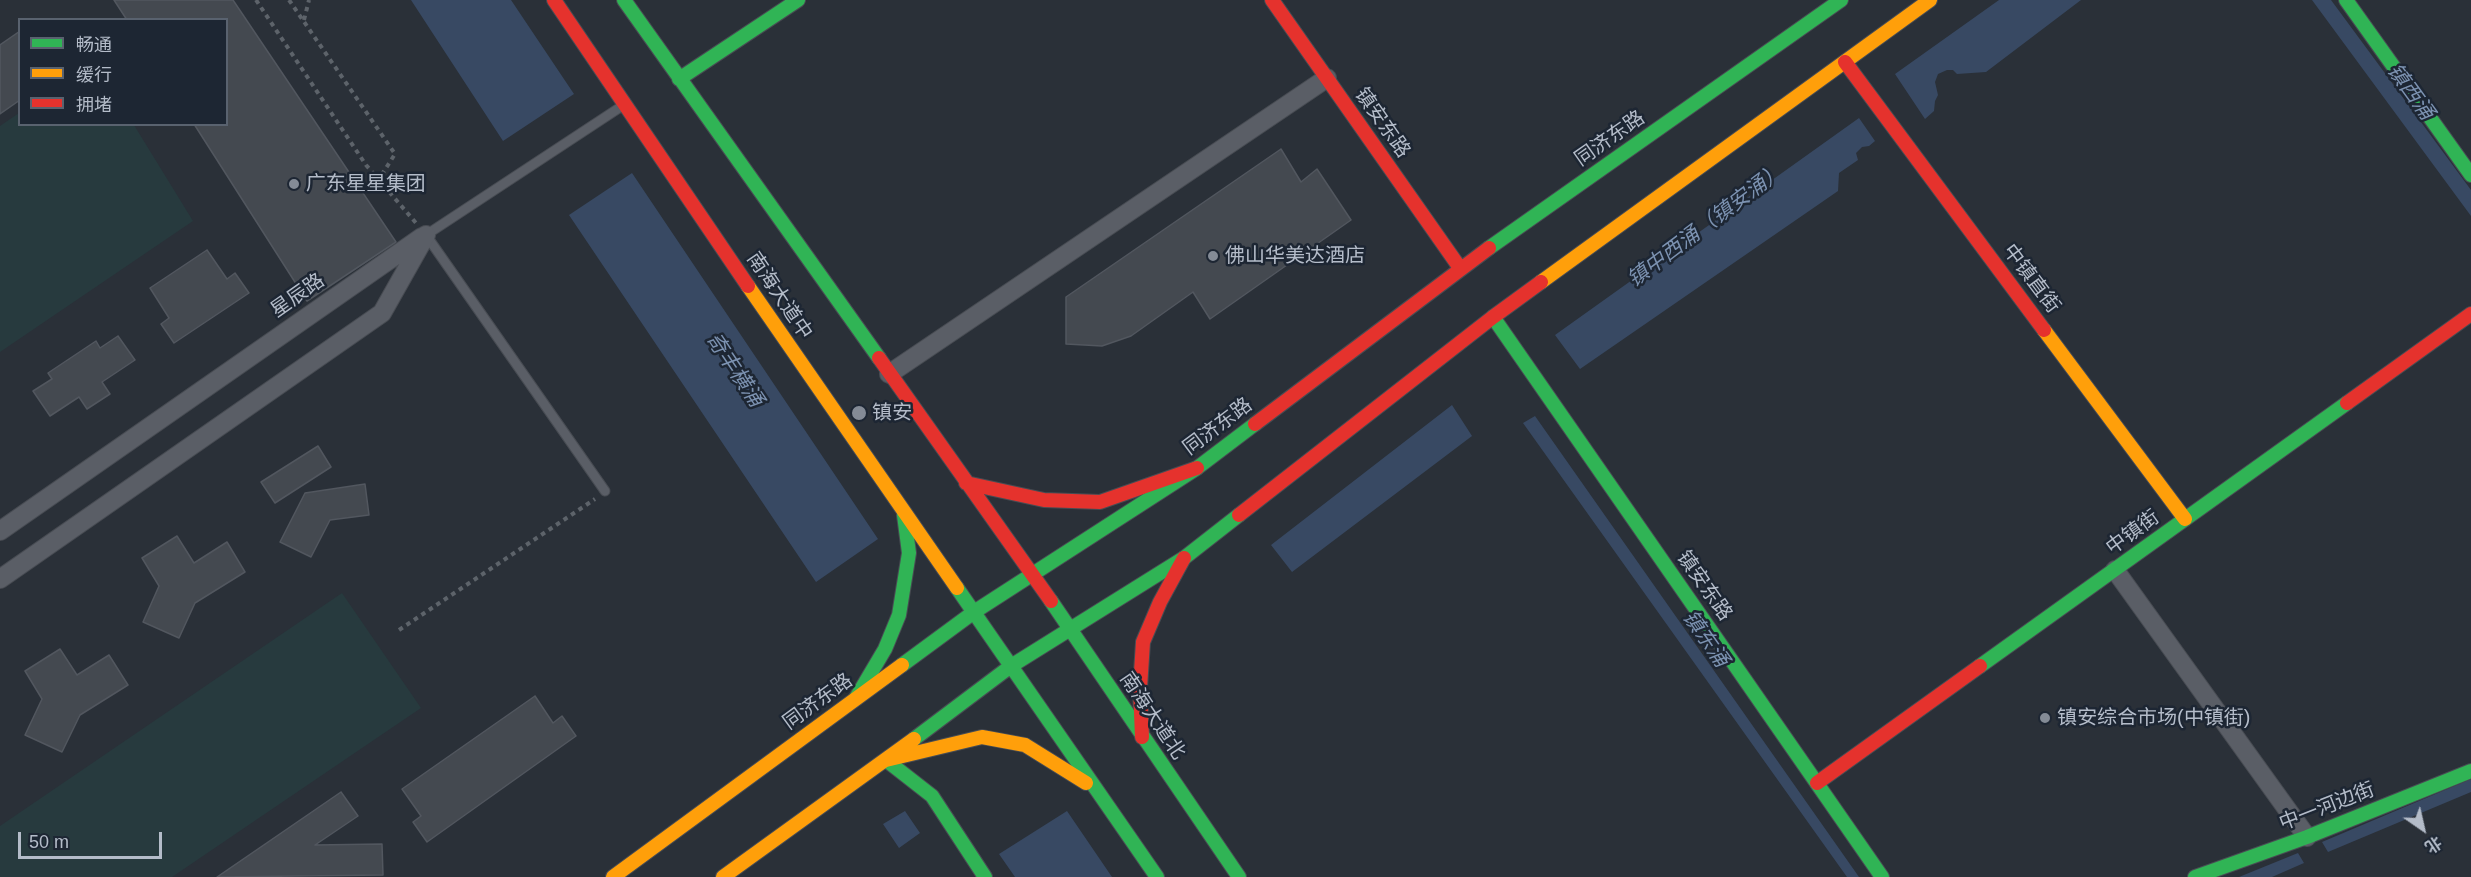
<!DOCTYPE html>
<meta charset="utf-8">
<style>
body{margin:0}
#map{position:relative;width:2471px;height:877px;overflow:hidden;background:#2a3038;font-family:Arial,"Noto Sans SC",sans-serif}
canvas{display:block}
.legend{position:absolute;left:18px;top:18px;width:210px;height:108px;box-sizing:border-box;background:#1d2633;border:2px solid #59626f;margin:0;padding:8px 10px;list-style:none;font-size:18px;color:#b4bcc9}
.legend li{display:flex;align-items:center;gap:12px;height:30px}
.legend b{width:30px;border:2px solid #59626f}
.north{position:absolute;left:2393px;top:799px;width:60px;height:60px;-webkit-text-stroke:4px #1d2633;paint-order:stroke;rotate:146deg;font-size:16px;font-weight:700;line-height:24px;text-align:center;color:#b4bcc9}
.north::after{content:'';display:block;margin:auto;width:21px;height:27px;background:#b4bcc9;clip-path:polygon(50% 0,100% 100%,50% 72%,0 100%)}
.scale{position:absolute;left:18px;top:832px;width:144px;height:27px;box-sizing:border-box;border:3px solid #b4bcc9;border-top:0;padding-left:8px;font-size:18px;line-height:21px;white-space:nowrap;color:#b4bcc9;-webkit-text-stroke:4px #1d2633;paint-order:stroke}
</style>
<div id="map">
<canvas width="2471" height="877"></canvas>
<ul class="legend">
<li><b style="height:8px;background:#30b455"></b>畅通</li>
<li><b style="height:8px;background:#ff9f0a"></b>缓行</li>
<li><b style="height:8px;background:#e5322d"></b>拥堵</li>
</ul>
<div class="north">北</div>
<div class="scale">50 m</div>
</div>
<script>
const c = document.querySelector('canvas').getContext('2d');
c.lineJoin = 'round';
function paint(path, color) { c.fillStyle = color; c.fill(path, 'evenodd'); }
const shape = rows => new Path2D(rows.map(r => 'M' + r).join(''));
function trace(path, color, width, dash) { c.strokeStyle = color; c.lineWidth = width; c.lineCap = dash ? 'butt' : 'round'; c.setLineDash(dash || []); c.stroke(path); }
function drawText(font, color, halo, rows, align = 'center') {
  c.font = font + ' Arial,"Noto Sans SC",sans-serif'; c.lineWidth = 5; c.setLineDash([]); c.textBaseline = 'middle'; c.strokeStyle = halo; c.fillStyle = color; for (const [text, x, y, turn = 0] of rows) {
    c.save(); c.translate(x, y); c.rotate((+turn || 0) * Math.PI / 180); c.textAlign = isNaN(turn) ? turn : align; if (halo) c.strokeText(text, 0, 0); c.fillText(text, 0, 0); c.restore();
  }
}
paint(shape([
 [19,113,20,124,134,125,193,221,0,352,0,126],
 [342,593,421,708,172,877,0,877,0,826]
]), '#273a3e');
paint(shape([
 [411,0,511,0,574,94,503,141],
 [1999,0,2081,0,1986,72,1957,74,1953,70,1947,70,1938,74,1935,82,1938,95,1935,101,1934,111,1925,119,1895,74],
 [2312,0,2331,0,2471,190,2471,216],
 [1859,118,1875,141,1869,146,1862,147,1856,153,1858,160,1839,173,1838,191,1580,369,1555,335],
 [632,173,878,539,816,582,569,215],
 [1452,405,1472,436,1292,572,1271,545],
 [1535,416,1859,877,1847,877,1523,423],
 [2471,779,2471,792,2328,852,2322,842],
 [905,811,920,833,899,848,883,824],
 [1067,811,1112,877,1015,877,999,854],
 [2298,853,2304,863,2272,877,2239,877]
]), '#384963');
const building = shape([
 [114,0,233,0,396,242,307,301,194,124,226,124,226,20,127,20,114,0],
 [20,31,20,100,0,114,0,45,20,31],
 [1281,149,1301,182,1317,169,1351,220,1210,319,1193,292,1131,336,1102,346,1066,344,1066,297,1281,149],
 [207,250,227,279,235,273,249,293,174,343,161,324,169,318,150,288,207,250],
 [118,336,135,360,102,382,110,394,87,409,79,397,50,416,33,391,52,379,48,373,96,341,100,348,118,336],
 [318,446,331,467,275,503,261,482,318,446],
 [365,484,369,515,330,520,311,557,280,542,305,493,365,484],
 [177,536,194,563,227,542,245,572,195,603,179,638,143,622,159,586,142,558,177,536],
 [60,649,77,675,109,655,128,685,80,715,62,752,25,735,42,699,25,671,60,649],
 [535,696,553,723,562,716,576,736,427,842,413,822,421,816,402,789,535,696],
 [341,792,358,816,315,845,382,844,383,875,217,877,341,792]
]);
paint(building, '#444950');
trace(building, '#52575f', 1.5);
const lane = shape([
 [605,491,426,235,619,108]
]);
const street = shape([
 [889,374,1327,78],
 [0,531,422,237],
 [2115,570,2307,837],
 [0,579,382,313,426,235]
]);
const fast = shape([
 [624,0,879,358],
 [2346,0,2471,175],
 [679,79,798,0],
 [1489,248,1841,0],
 [1493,317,1882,877],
 [957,588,1157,877],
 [1051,601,1239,877],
 [902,665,974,612,1197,468,1255,424],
 [1980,666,2347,403],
 [856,698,885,649,899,615,909,553,904,515],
 [914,739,1011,666,1184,558,1239,515],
 [886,760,932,796,985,877],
 [2195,877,2307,837,2471,771]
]);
const slow = shape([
 [1541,282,1930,0],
 [748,286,957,588],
 [2044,330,2185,519],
 [886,760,982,737,1025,745,1086,783],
 [613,877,902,665],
 [723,877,914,739]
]);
const jam = shape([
 [554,0,748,286],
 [1272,0,1460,268],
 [1845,62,2044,330],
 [879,358,1051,601],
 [2347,403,2471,314],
 [1255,424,1489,248],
 [966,483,1044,500,1100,502,1197,468],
 [1239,515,1493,317,1541,282],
 [1142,737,1140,688,1143,642,1160,602,1184,558],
 [1817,783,1980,666]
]);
trace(lane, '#484c53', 11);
trace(street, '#484c53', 20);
trace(fast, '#484c53', 16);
trace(slow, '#484c53', 16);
trace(jam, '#484c53', 16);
trace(shape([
 [256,0,366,165,416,223],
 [289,0,395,154,379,179],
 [304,20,309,0],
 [399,630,595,499]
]), '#5d636a', 4, [4.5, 4.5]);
trace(lane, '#5a5e66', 9);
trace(street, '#5a5e66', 18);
trace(fast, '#30b455', 14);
trace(slow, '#ff9f0a', 14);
trace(jam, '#e5322d', 14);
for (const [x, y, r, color] of [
 [294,184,6,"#848b96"],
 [1213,256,6,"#848b96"],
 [859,413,8,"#848b96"],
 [2045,718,6,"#848b96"]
]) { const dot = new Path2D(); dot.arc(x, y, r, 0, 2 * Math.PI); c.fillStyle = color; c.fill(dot); trace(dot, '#1d2633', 2); }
drawText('20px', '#b4bcc9', '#1d2633', [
 ["镇安东路",1382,123,55],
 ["同济东路",1610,139,-35],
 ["中镇直街",2031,279,53],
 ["星辰路",298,296,-35],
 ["南海大道中",779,296,56],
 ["同济东路",1218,427,-37],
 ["中镇街",2133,533,-36],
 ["镇安东路",1704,586,55],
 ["同济东路",818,702,-36],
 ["南海大道北",1152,716,56],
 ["中一河边街",2327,807,-21]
]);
drawText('20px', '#b4bcc9', '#1d2633', [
 ["广东星星集团",306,184],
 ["佛山华美达酒店",1225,256],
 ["镇安",872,413],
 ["镇安综合市场(中镇街)",2057,718]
], 'left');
drawText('italic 21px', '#7c92b1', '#1d2633', [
 ["镇西涌",2410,92,54],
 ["镇中西涌（镇安涌）",1706,226,-37],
 ["奇丰横涌",734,370,56],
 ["镇东涌",1705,639,55]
]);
</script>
